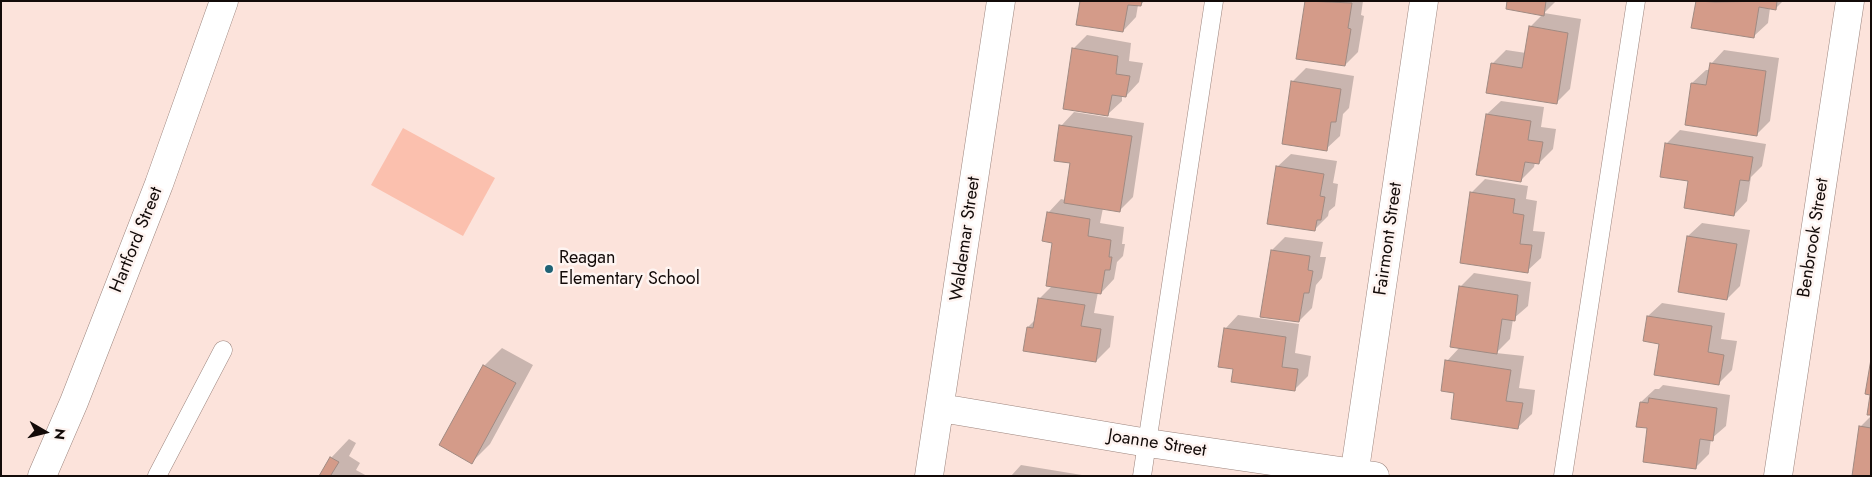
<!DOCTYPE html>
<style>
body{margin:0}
#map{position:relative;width:1872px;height:477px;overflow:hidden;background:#fce3db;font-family:Jost,sans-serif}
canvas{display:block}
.frame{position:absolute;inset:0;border:2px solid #130b09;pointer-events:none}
.north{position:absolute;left:20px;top:407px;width:50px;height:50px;-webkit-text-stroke:4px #fef4f1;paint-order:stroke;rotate:98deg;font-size:14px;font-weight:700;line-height:20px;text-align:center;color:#130b09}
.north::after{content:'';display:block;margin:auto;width:18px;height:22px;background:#130b09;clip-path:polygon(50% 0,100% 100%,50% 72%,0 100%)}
</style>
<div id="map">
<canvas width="1872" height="477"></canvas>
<div class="frame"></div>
<div class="north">N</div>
</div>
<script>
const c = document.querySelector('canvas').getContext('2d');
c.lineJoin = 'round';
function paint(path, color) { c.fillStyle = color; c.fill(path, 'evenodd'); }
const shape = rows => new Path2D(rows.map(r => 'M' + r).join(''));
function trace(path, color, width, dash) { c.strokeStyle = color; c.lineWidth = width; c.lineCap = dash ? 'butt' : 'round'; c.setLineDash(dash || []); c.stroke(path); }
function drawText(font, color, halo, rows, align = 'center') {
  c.font = font + ' Jost,sans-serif'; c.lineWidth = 5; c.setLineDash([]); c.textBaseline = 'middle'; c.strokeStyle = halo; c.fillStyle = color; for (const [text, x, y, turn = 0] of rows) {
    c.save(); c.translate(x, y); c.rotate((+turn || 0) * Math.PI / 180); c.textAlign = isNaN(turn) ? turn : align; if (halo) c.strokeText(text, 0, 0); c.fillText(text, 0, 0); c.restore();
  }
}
paint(shape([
 [403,128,495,178,463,236,371,185]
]), '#fbc0ae');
paint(shape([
 [1081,1,1144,1,1141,5,1138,5,1136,17,1123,31],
 [1306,1,1363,1,1361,15,1364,16,1358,52,1345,65],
 [1508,1,1556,1,1544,13,1581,19,1570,89,1556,103,1492,64,1506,50,1526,53,1530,27,1543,14],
 [1697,1,1783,1,1775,9,1770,8,1768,23,1754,36],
 [1087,35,1131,43,1129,61,1143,63,1139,82,1126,96,1122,95,1122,101,1108,114,1073,49],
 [1724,50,1779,58,1770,121,1756,135,1686,124,1692,83,1706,70,1710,70,1711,64],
 [1306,68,1354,76,1349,108,1343,114,1340,136,1326,149,1292,82],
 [1501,101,1544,107,1541,127,1556,129,1553,149,1539,163,1535,162,1534,167,1521,180,1487,114],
 [1074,112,1144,123,1133,197,1119,211,1103,208,1100,223,1124,227,1122,244,1125,244,1123,256,1117,262,1114,279,1101,293,1098,292,1094,313,1114,316,1110,347,1096,361,1028,327,1036,319,1039,299,1052,286,1053,242,1048,213,1061,199,1065,200,1071,162,1061,126],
 [1680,130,1766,144,1762,166,1751,177,1747,201,1734,215,1689,180,1667,143],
 [1291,154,1337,161,1333,183,1338,184,1335,206,1329,211,1328,216,1315,229,1277,167],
 [1485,179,1528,186,1526,199,1537,201,1533,231,1545,232,1541,258,1527,271,1471,193],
 [1702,223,1750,230,1740,286,1727,299,1679,291,1688,236],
 [1285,237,1323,242,1320,257,1326,257,1322,278,1316,285,1312,308,1299,321,1272,250],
 [1474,273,1531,282,1528,306,1513,319,1510,339,1496,353,1524,356,1519,388,1535,390,1532,414,1518,427,1456,392,1447,361,1460,347,1460,287],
 [1662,303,1725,313,1721,339,1737,341,1732,370,1719,383,1661,343,1648,316],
 [1238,315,1299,324,1295,353,1311,356,1308,376,1295,389,1234,368,1225,329],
 [502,348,533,365,490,444,472,462,484,366],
 [1663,385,1730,395,1726,426,1711,439,1709,454,1695,468,1649,427,1641,402,1655,389,1659,389],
 [1871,416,1870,429,1860,427],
 [349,439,356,443,349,456,360,463,356,470,367,476,321,476,331,458],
 [1021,465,1088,476,1011,476]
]), '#0003');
const building = shape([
 [1080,1,1142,1,1141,6,1128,5,1123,32,1076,25,1080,1],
 [1305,1,1352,3,1348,28,1351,29,1345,66,1296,59,1305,1],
 [1507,1,1546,1,1544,16,1506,9,1507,1],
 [1696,1,1715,2,1777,1,1776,10,1759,7,1754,38,1691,28,1696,1],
 [1529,26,1568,33,1557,104,1486,93,1491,63,1522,68,1529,26],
 [1072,48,1118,56,1116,74,1130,76,1126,97,1112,95,1108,116,1063,109,1072,48],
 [1710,63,1766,71,1757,136,1685,125,1691,83,1706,85,1710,63],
 [1291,81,1341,89,1336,122,1331,122,1327,151,1282,144,1291,81],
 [1486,114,1531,121,1528,140,1543,142,1539,164,1525,162,1521,182,1476,175,1486,114],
 [1059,125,1132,136,1120,212,1064,203,1070,163,1054,161,1059,125],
 [1665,143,1753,157,1749,181,1740,180,1734,216,1684,208,1688,181,1660,177,1665,143],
 [1276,166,1324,174,1320,196,1325,197,1321,220,1317,220,1315,231,1267,224,1276,166],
 [1470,192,1515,199,1513,213,1524,215,1520,244,1532,245,1528,273,1460,263,1470,192],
 [1047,212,1090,219,1088,236,1111,240,1109,257,1112,257,1110,270,1105,270,1101,294,1046,286,1052,243,1042,241,1047,212],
 [1687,236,1737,244,1727,300,1678,292,1687,236],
 [1271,250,1310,256,1308,270,1313,271,1309,293,1304,293,1299,322,1260,317,1271,250],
 [1459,286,1518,295,1515,321,1502,319,1497,354,1450,347,1459,286],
 [1038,298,1085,305,1081,326,1101,329,1096,362,1023,351,1027,327,1033,328,1038,298],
 [1647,316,1712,326,1708,352,1724,355,1719,385,1654,375,1659,344,1643,341,1647,316],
 [1224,328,1286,337,1282,367,1298,369,1295,391,1231,382,1233,369,1218,367,1224,328],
 [1871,359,1871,415,1867,415,1870,395,1865,394,1871,359],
 [1445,360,1511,370,1506,401,1523,403,1518,429,1451,419,1454,393,1441,391,1445,360],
 [483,365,516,383,472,464,439,445,483,365],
 [1649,398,1717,408,1713,441,1700,439,1696,469,1643,462,1647,428,1636,427,1640,402,1648,403,1649,398],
 [1859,426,1871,428,1871,476,1852,476,1859,426],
 [330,457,339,462,331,475,333,476,319,476,330,457]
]);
paint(building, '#d49b89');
trace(building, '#a08a82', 1);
const service = shape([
 [157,476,223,350],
 [1142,476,1214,1],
 [1563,476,1636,1]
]);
const minor = shape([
 [941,408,1148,443,1375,476],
 [929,476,1001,1],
 [1354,476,1424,1],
 [1778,476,1850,1]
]);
const tertiary = shape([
 [42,476,74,402,159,184,224,1]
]);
trace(service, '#9c857e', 19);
trace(minor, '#9c857e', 29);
trace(tertiary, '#9c857e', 29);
trace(service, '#fff', 18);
trace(minor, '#fff', 28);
trace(tertiary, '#fff', 28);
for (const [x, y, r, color] of [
 [549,269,5,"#1f6275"]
]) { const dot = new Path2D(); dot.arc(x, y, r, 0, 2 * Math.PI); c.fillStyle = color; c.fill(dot); trace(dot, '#fef4f1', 2); }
drawText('18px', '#130b09', '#fef4f1', [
 ["Benbrook Street",1814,238,-81],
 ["Waldemar Street",966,239,-82],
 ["Fairmont Street",1389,239,-82],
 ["Hartford Street",137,240,-68],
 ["Joanne Street",1157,444,9]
]);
drawText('18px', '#130b09', '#fef4f1', [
 ["Reagan",559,259],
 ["Elementary School",559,280]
], 'left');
</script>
